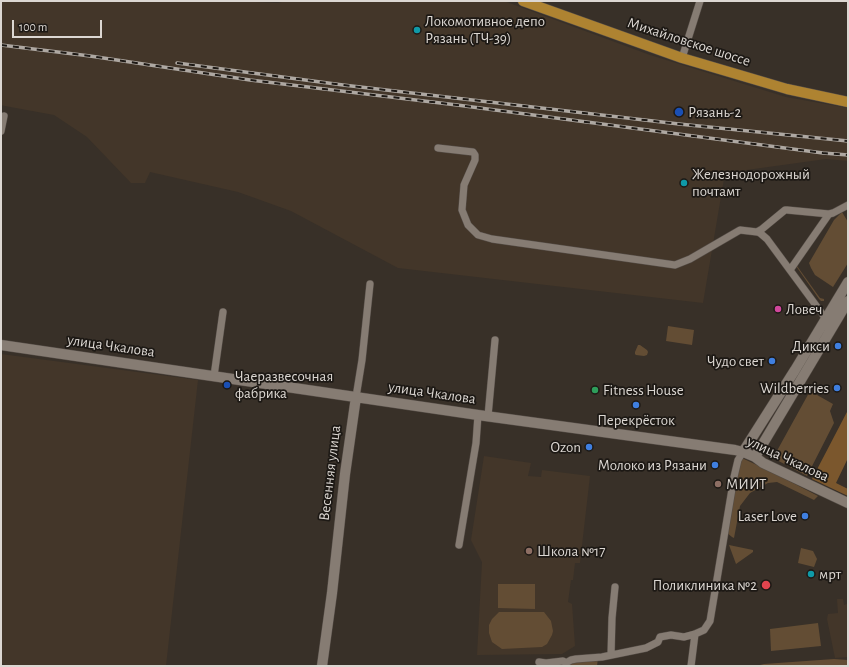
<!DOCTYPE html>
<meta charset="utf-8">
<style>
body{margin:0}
#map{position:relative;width:849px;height:667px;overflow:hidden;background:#383028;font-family:"Alegreya Sans",sans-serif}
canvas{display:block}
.frame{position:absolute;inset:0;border:2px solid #dcd7d2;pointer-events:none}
.scale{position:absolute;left:12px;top:20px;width:90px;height:18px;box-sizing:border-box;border:2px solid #dcd7d2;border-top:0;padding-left:5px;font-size:12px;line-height:14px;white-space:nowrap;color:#dcd7d2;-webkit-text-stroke:3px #1d1915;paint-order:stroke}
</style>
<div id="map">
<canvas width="849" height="667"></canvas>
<div class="frame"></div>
<div class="scale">100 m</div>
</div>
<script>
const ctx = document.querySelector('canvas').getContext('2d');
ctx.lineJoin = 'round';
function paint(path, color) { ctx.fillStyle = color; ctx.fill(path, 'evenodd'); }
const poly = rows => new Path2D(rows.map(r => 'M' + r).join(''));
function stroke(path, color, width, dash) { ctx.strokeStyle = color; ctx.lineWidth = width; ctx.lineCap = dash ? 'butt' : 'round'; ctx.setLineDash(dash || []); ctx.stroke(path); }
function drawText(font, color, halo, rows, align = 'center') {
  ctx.font = font + ' "Alegreya Sans",sans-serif'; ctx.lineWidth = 3.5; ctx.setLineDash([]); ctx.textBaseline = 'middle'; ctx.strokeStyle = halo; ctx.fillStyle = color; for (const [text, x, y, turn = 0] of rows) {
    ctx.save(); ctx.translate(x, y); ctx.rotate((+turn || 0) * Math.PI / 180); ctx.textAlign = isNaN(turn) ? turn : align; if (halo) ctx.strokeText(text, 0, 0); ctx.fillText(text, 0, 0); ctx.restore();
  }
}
const built = poly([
 [1,1,233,1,278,3,286,1,504,1,650,55,786,97,848,108,848,161,826,159,725,173,703,303,398,268,291,211,238,192,150,172,145,183,131,183,87,137,54,115,5,106,1,105],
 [1,354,198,380,166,666,9,666,1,663],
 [484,456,531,463,528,476,541,477,542,470,590,476,580,563,575,563,573,580,571,580,568,602,572,604,575,646,562,654,477,655,482,562,471,540],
 [837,599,843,599,844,605,847,604,848,606,848,657,835,658,827,619,828,614,838,613]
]);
const green = poly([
 [842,212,848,222,848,263,833,287,815,275,811,268,809,263,834,220],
 [796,266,797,266,820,298,824,299,824,301,821,301,819,299],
 [668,326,694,330,692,345,666,341],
 [638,345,640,345,647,350,648,352,647,355,644,356,636,355,635,354,635,352],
 [810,391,833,404,830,411,834,423,807,476,773,458],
 [742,459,744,459,774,473,818,496,814,500,777,482,768,483,750,493,740,506,734,538,732,537,727,533,737,465],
 [729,545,753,550,753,552,736,564],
 [801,548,813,551,817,559,814,567,798,563],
 [498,584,535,584,535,609,498,608],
 [499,612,544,612,551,621,553,631,552,635,547,644,542,647,502,649,492,642,489,633,489,625,492,619],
 [818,623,821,646,771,651,770,629],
 [598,658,597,666,567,666,569,662],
 [834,659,848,660,848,666,756,666,764,664]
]);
const forest = poly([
 [848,410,848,458,836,483,848,489,848,496,812,479]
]);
const street = poly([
 [682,58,700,1],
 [1,131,4,116],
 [438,148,473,152,475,155,475,160,464,185,462,210,468,225,478,235,492,239,675,265,690,259,740,230,757,232],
 [790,270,829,214,833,213,848,205],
 [829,322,826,319,767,239,760,233,757,232,762,229,785,210,787,210,829,214],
 [214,376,223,312],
 [356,397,362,360,370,284],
 [488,416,495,340],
 [459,545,476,443,478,415],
 [611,655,612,618,615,587],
 [539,662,546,663,563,661,566,663,571,660,576,659,602,657,646,648,658,642,660,637,671,635,684,637,695,634],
 [691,666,695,634,704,630,710,621,734,477,738,460,743,452]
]);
const secondary = poly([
 [1,345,478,415,735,450,743,452,755,457,763,463,848,503],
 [743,452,795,370,848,282],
 [755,457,848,301],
 [322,666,332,593,345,474,356,397]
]);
const primary = poly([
 [523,1,682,58,787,89,848,102]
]);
const rail = poly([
 [1,45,90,56,250,80,457,105,823,153,848,155],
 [177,63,343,85,679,124,848,141]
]);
const markers = [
 [417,30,4,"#0f9aa8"],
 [679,112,5,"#1a4fb4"],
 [684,183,4,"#0f9aa8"],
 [778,309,4,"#d1479c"],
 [838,346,4,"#3f7fe0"],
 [772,361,4,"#3f7fe0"],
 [227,385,4,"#1a4fb4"],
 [837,388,4,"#3f7fe0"],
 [595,390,4,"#2e9e5b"],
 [636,405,4,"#3f7fe0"],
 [589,447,4,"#3f7fe0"],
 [715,465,4,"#3f7fe0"],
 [718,484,4,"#8d6e63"],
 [805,516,4,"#3f7fe0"],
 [529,551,4,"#8d6e63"],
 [811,574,4,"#0f9aa8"],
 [766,585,5,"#e0444e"]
];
const poiNames = [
 ["Локомотивное депо",425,21],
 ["Рязань (ТЧ-39)",425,38],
 ["Рязань-2",688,112],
 ["Железнодорожный",692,174],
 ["почтамт",692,191],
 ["Ловеч",786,309],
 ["Дикси",830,346,"right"],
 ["Чудо свет",764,361,"right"],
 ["Чаеразвесочная",235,376],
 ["фабрика",235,393],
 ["Wildberries",829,388,"right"],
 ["Fitness House",603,390],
 ["Перекрёсток",636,420,"center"],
 ["Ozon",581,447,"right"],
 ["Молоко из Рязани",707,465,"right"],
 ["МИИТ",726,484],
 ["Laser Love",797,516,"right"],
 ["Школа №17",537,551],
 ["мрт",819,574],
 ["Поликлиника №2",757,585,"right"]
];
const streetNames = [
 ["Михайловское шоссе",689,42,18],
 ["улица Чкалова",111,346,8],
 ["улица Чкалова",432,393,8],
 ["улица Чкалова",788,459,25],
 ["Весенняя улица",330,473,-83]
];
paint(built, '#433629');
paint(green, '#634d34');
paint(forest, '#7b572d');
stroke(street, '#554d47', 8);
stroke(secondary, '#554d47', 11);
stroke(primary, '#554d47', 11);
stroke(street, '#867c73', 7);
stroke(secondary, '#867c73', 10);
stroke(primary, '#ae8331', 10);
stroke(rail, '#aea8a2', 3.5);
stroke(rail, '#1d1915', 2, [6]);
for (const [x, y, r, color] of markers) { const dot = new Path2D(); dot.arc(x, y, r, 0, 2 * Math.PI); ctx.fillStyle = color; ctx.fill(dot); stroke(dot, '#1d1915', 1.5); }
drawText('15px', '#dcd7d2', '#1d1915', poiNames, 'left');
drawText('15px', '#dcd7d2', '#1d1915', streetNames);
</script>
